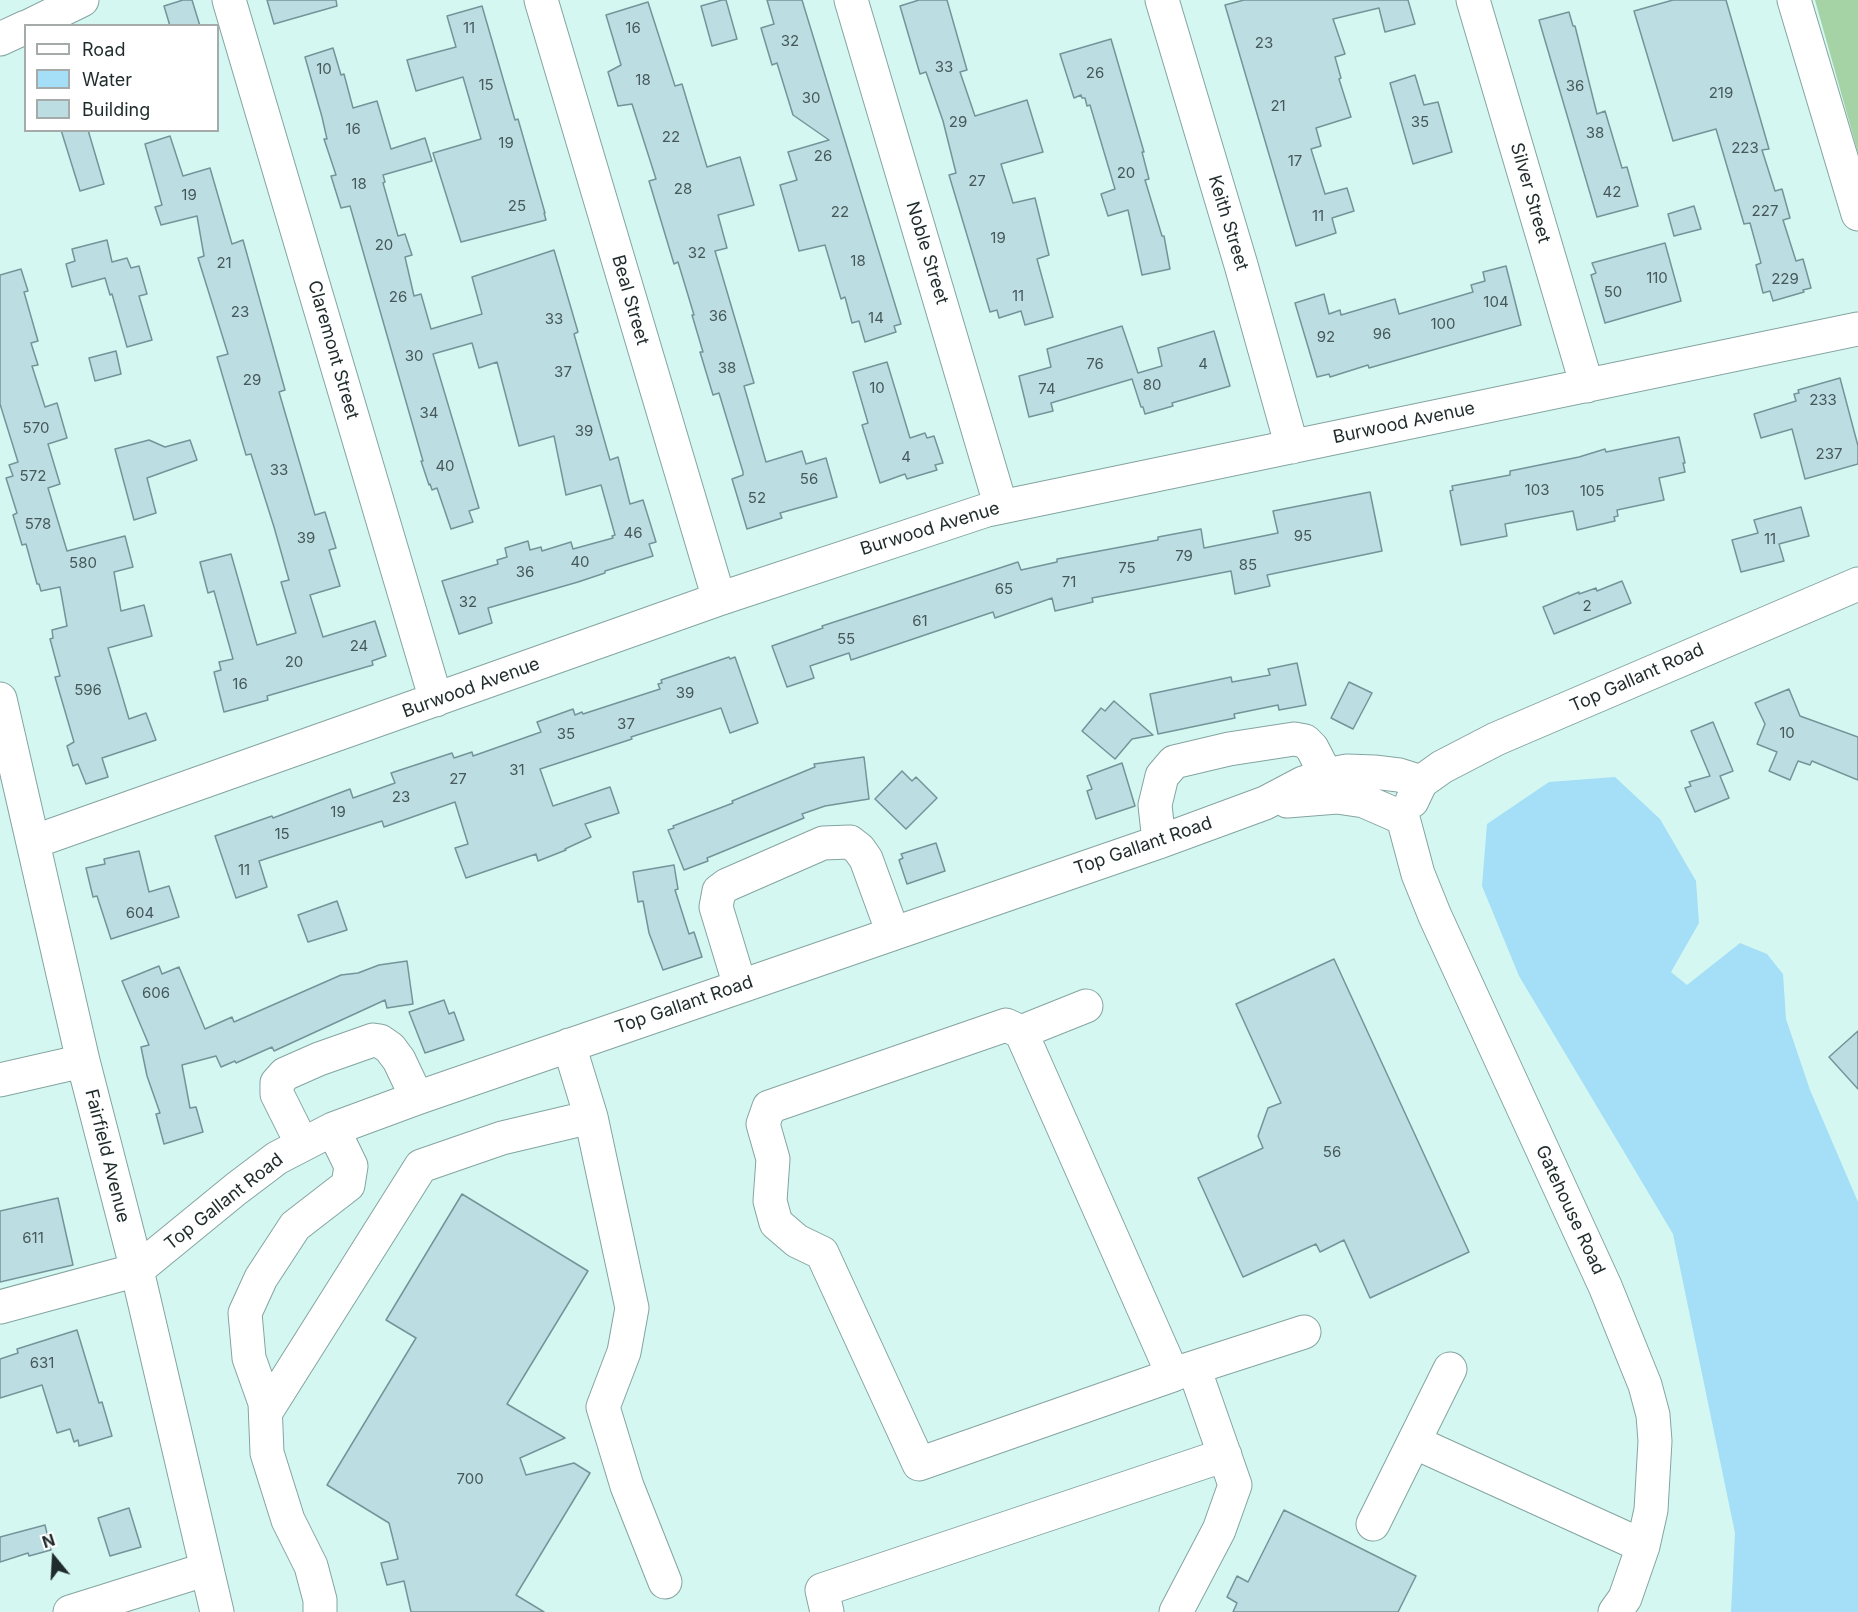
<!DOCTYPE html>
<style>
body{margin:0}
#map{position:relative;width:1858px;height:1612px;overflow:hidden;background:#d5f7f2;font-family:Inter,sans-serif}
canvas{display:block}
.legend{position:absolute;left:24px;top:24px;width:195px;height:108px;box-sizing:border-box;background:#fff;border:2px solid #a5abaa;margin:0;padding:8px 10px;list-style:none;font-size:18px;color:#1f2c2b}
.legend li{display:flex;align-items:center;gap:12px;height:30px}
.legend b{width:30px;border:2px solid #a5abaa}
.north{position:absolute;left:24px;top:1528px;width:60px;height:60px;-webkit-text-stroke:4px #fff;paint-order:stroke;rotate:342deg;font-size:16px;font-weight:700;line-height:24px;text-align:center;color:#1f2c2b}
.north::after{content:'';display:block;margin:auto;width:21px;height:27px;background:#1f2c2b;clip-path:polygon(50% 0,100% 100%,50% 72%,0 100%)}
</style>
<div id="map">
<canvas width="1858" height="1612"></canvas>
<ul class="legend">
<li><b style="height:8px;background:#fff"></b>Road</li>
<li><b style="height:16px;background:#a4def7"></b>Water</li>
<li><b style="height:16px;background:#bcdde2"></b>Building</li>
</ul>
<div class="north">N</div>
</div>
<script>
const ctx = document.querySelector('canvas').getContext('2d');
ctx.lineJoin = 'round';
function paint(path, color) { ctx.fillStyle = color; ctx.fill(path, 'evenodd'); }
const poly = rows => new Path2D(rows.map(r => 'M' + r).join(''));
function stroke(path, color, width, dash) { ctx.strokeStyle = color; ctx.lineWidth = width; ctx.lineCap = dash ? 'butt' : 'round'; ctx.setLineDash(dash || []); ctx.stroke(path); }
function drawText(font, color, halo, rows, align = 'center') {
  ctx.font = font + ' Inter,sans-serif'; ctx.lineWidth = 4.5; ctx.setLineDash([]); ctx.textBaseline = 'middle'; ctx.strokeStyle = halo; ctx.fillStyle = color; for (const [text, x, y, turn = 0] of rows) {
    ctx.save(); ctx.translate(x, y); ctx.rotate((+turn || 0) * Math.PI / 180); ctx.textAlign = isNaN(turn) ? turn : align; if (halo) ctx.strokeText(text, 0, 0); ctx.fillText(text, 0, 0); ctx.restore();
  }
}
const green = poly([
 [1815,0,1858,0,1858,153]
]);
const water = poly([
 [1615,777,1660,819,1696,881,1699,923,1671,972,1687,985,1740,943,1767,954,1783,974,1786,1019,1810,1090,1858,1202,1858,1612,1731,1612,1735,1533,1673,1234,1519,976,1482,886,1487,824,1549,782]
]);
const building = poly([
 [183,0,192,0,200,26,170,26,164,6,183,0],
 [267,0,336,0,337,6,274,24,267,0],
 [722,0,726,0,737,39,712,46,701,6,722,0],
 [767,0,802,0,901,324,894,326,896,332,865,342,859,321,852,323,845,297,841,299,825,245,799,251,780,185,797,180,788,152,829,140,793,115,777,63,772,65,761,28,774,24,767,0],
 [919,0,947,0,967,70,960,72,975,116,1027,100,1043,152,1001,164,1013,203,1035,198,1049,255,1037,259,1053,317,1025,325,1021,311,999,318,997,310,990,312,949,175,956,173,943,121,926,72,920,74,900,6,919,0],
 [1244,0,1408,0,1415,24,1385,32,1379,8,1333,19,1345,54,1335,57,1341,78,1339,79,1351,117,1316,128,1321,146,1311,149,1325,194,1347,188,1354,211,1332,218,1336,233,1296,246,1225,5,1244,0],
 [1673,0,1726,0,1769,149,1762,150,1775,191,1782,189,1790,218,1783,220,1796,261,1803,259,1811,288,1803,290,1804,292,1773,301,1770,291,1763,293,1756,265,1761,263,1750,223,1744,224,1716,129,1673,141,1634,11,1673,0],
 [648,2,675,86,682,84,707,167,740,157,754,205,718,215,727,248,715,251,754,383,744,386,766,462,802,451,806,464,826,458,837,497,780,513,782,518,747,529,732,479,743,475,743,472,719,393,713,395,700,352,703,352,692,315,694,315,678,262,674,264,649,181,656,179,632,104,618,106,608,72,621,65,606,15,648,2],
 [482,6,515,120,518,119,545,213,544,213,546,220,461,242,433,153,481,139,463,77,416,91,407,60,456,47,447,16,482,6],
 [1569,12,1573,26,1575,26,1597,114,1605,111,1622,168,1627,167,1638,206,1597,217,1539,20,1569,12],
 [1111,39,1144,152,1142,152,1149,179,1145,180,1162,236,1164,236,1170,269,1142,275,1128,210,1108,216,1101,194,1115,189,1090,105,1087,106,1085,98,1082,98,1081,95,1074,98,1060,54,1111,39],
 [333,48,341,75,344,74,353,108,377,101,391,149,425,138,432,161,383,175,385,182,383,183,398,236,405,234,412,255,405,257,414,296,421,294,431,329,482,314,472,277,554,250,578,332,574,334,610,460,618,457,630,504,643,500,656,542,649,544,653,556,605,571,605,573,578,582,488,608,492,623,459,634,442,581,498,564,497,560,507,557,505,548,528,541,530,550,541,547,542,551,571,542,573,549,613,538,612,536,615,535,601,485,566,495,554,436,519,446,497,362,479,368,472,343,433,354,479,508,469,511,473,522,451,529,437,488,432,490,430,484,429,485,421,461,423,461,350,206,341,208,331,176,336,175,324,139,327,139,322,117,305,57,333,48],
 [1415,75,1424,105,1438,102,1452,152,1413,164,1390,83,1415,75],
 [61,130,88,130,104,184,80,191,61,130],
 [170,136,183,176,210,168,232,244,243,240,285,390,279,392,315,515,325,512,336,548,329,550,340,586,310,595,323,637,375,621,386,656,372,661,373,665,267,696,268,700,224,712,214,672,221,670,219,662,233,659,214,591,208,593,200,562,231,554,257,645,296,633,281,582,289,580,274,527,251,454,246,455,217,357,228,354,198,258,204,256,197,216,161,225,155,207,162,205,145,144,170,136],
 [1694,206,1701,229,1674,236,1668,214,1694,206],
 [107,240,112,262,127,258,131,268,139,266,147,294,139,296,152,340,127,347,112,294,110,295,105,278,72,287,66,264,75,261,72,249,107,240],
 [1665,243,1681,301,1605,323,1591,275,1596,273,1592,263,1665,243],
 [1506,266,1521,325,1369,368,1368,365,1330,377,1329,374,1317,377,1295,303,1324,294,1329,314,1340,310,1341,315,1395,299,1399,314,1473,292,1471,285,1485,281,1483,272,1506,266],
 [21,269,28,291,24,292,38,341,31,343,38,365,32,366,45,407,57,403,67,438,48,444,60,484,48,488,67,551,125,536,133,567,114,572,121,611,144,605,152,636,108,648,129,719,146,713,156,740,102,758,108,777,86,784,78,764,73,766,67,746,74,742,55,677,60,676,50,639,53,638,52,630,67,626,60,587,41,591,39,584,37,584,26,544,22,545,13,515,17,513,6,478,13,476,9,465,18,462,0,404,0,275,21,269],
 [1122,326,1138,373,1162,366,1158,348,1214,331,1230,386,1172,403,1173,406,1145,414,1143,407,1141,407,1132,379,1051,403,1053,411,1029,417,1019,376,1051,367,1047,349,1122,326],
 [116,351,121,374,95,381,89,358,116,351],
 [887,362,910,438,925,433,927,438,934,436,943,463,935,465,937,470,907,479,905,474,880,483,862,425,868,423,853,372,887,362],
 [1840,378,1858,446,1858,464,1805,479,1792,429,1761,438,1754,414,1796,401,1794,394,1799,393,1798,390,1840,378],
 [1679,437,1685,463,1683,463,1685,472,1659,478,1664,500,1617,510,1618,516,1614,517,1615,521,1577,530,1573,511,1505,524,1507,536,1461,545,1450,491,1453,490,1452,486,1510,475,1510,471,1579,457,1605,449,1606,452,1679,437],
 [149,440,165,447,190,440,197,460,147,478,156,513,134,520,115,449,149,440],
 [1370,492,1382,551,1267,575,1270,586,1235,594,1231,571,1092,598,1093,602,1055,611,1052,598,995,618,993,612,851,660,849,653,810,666,814,678,787,687,772,646,823,628,822,626,1018,562,1021,570,1057,562,1057,559,1158,540,1158,537,1201,529,1204,548,1278,533,1273,511,1370,492],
 [1801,507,1809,536,1779,544,1784,561,1741,572,1732,540,1758,533,1754,520,1801,507],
 [1622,581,1631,603,1554,634,1543,607,1579,592,1579,594,1596,588,1597,591,1622,581],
 [729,657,730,659,735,657,758,723,730,733,721,708,631,737,632,739,540,769,553,806,610,787,619,813,585,824,591,837,565,849,566,850,538,861,536,854,466,878,455,848,468,844,455,802,384,827,382,821,259,861,267,887,236,898,215,836,272,816,273,818,350,789,353,798,395,783,391,773,452,753,454,758,472,752,473,756,541,732,537,722,573,709,575,715,582,712,583,714,660,689,658,684,662,683,661,680,729,657],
 [1297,663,1306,705,1279,710,1278,705,1234,714,1235,718,1158,734,1150,694,1231,677,1232,682,1270,675,1268,669,1297,663],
 [1349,682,1372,693,1353,729,1331,718,1349,682],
 [1789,689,1800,716,1858,737,1858,780,1812,761,1810,765,1798,761,1790,780,1769,771,1777,752,1757,744,1765,724,1755,703,1789,689],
 [1114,701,1153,735,1132,739,1115,759,1082,731,1101,708,1105,711,1114,701],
 [1713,722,1733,771,1720,776,1729,798,1695,812,1685,788,1691,786,1689,782,1710,776,1691,731,1713,722],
 [864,757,869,799,825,806,802,814,804,818,707,858,708,861,684,870,668,830,674,828,673,826,733,803,732,801,815,767,814,764,864,757],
 [1122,763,1135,806,1096,819,1088,794,1087,791,1092,789,1087,776,1122,763],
 [902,771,912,781,916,777,937,798,906,829,875,799,902,771],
 [936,843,945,871,907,884,899,860,903,858,901,854,936,843],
 [139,851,149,892,169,886,179,917,111,939,97,896,93,897,86,868,105,864,104,859,139,851],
 [674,865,678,889,675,890,689,934,694,932,702,957,663,970,649,933,643,901,638,902,633,872,674,865],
 [337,901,347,930,308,942,298,915,337,901],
 [1334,959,1469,1252,1370,1298,1344,1240,1320,1252,1316,1244,1243,1277,1198,1178,1263,1148,1258,1136,1268,1108,1281,1103,1236,1004,1334,959],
 [407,961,413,1004,387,1008,385,1000,274,1051,272,1047,236,1063,235,1061,221,1067,216,1056,182,1065,190,1108,196,1107,203,1132,164,1144,156,1114,160,1113,147,1076,141,1047,149,1045,122,981,159,966,162,974,179,967,205,1029,232,1017,234,1022,341,975,358,973,379,965,407,961],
 [444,1000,449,1014,454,1012,464,1040,425,1053,409,1012,444,1000],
 [1858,1031,1858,1089,1829,1057,1858,1031],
 [462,1194,588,1271,507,1404,565,1438,520,1458,526,1475,574,1463,590,1473,516,1595,544,1612,411,1612,404,1581,387,1585,381,1563,398,1559,389,1523,327,1485,416,1338,386,1320,462,1194],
 [58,1198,73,1265,0,1282,0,1211,58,1198],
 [77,1330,99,1403,102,1402,112,1436,79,1446,78,1440,74,1442,70,1429,57,1433,42,1385,0,1398,0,1359,18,1353,17,1349,77,1330],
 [129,1508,141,1547,110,1556,98,1518,129,1508],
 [1284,1510,1416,1576,1398,1612,1233,1612,1237,1603,1227,1597,1237,1576,1248,1582,1284,1510],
 [45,1525,51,1550,29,1556,28,1553,0,1562,0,1537,45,1525]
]);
const minor = poly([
 [229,0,436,700],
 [541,0,719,599],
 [851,0,1001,507],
 [1162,0,1241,265,1292,447],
 [1473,0,1587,386],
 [1794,0,1858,214],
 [29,26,82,0],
 [0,39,26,27],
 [0,699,83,1061,137,1270,217,1612],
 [1287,801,1337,797,1364,801,1403,818],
 [1412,801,1421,782,1442,767,1496,739,1858,584],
 [1403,818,1418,874,1435,916,1605,1286,1645,1385,1653,1415,1655,1441,1651,1510,1643,1546,1625,1598,1615,1612],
 [33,842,719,599,987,510,1858,329],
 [1159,842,1155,805,1162,776,1174,762,1229,749,1294,739,1305,741,1312,748,1326,775],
 [740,986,716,907,719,891,727,885,823,843,850,842,859,849,866,859,893,933],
 [1021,1032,1173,1375,919,1464,822,1253,797,1241,776,1223,770,1201,773,1159,763,1124,769,1107,1006,1025,1021,1032,1086,1006],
 [569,1045,591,1117,632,1308,624,1352,603,1407,627,1486,665,1582],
 [0,1080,83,1061],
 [302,1144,277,1094,277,1083,285,1074,319,1059,373,1040,380,1041,390,1048,399,1060,417,1098],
 [0,1307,137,1270,236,1189,277,1158,333,1129,417,1098,1159,842,1265,803,1303,783,1326,775,1347,771,1374,772,1399,775,1421,782],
 [1174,1374,1304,1332],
 [266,1412,421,1166,502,1138,591,1117],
 [1414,1442,1643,1546],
 [1373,1524,1450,1369],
 [70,1612,207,1569],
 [320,1612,320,1600,311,1566,288,1520,267,1453,265,1403,249,1358,245,1313,261,1278,295,1226,348,1185,351,1166,333,1129],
 [827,1612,822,1590,1225,1455],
 [1176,1612,1219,1530,1235,1485,1194,1368]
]);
const numberNames = [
 ["11",469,28],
 ["16",633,28],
 ["32",790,41],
 ["23",1264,43],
 ["33",944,67],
 ["10",324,69],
 ["26",1095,73],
 ["18",643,80],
 ["15",486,85],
 ["36",1575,86],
 ["219",1721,93],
 ["30",811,98],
 ["21",1278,106],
 ["29",958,122],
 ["35",1420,122],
 ["16",353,129],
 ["38",1595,133],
 ["22",671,137],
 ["19",506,143],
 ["223",1745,148],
 ["26",823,156],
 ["17",1295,161],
 ["20",1126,173],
 ["27",977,181],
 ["18",359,184],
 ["28",683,189],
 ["42",1612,192],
 ["19",189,195],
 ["25",517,206],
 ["227",1765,211],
 ["22",840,212],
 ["11",1318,216],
 ["19",998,238],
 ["20",384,245],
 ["32",697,253],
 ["18",858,261],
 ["21",224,263],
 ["110",1657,278],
 ["229",1785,279],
 ["50",1613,292],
 ["11",1018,296],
 ["26",398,297],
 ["104",1496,302],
 ["23",240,312],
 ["36",718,316],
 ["14",876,318],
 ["33",554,319],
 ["100",1443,324],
 ["96",1382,334],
 ["92",1326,337],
 ["30",414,356],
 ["76",1095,364],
 ["4",1203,364],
 ["38",727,368],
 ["37",563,372],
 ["29",252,380],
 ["80",1152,385],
 ["10",877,388],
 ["74",1047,389],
 ["233",1823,400],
 ["34",429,413],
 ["570",36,428],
 ["39",584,431],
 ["237",1829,454],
 ["4",906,457],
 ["40",445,466],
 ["33",279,470],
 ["572",33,476],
 ["56",809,479],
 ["103",1537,490],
 ["105",1592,491],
 ["52",757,498],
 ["578",38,524],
 ["46",633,533],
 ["95",1303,536],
 ["39",306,538],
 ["11",1770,539],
 ["79",1184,556],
 ["40",580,562],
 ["580",83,563],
 ["85",1248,565],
 ["75",1127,568],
 ["36",525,572],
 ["71",1069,582],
 ["65",1004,589],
 ["32",468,602],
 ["2",1587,606],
 ["61",920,621],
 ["55",846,639],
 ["24",359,646],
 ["20",294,662],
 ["16",240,684],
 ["596",88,690],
 ["39",685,693],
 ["37",626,724],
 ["10",1787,733],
 ["35",566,734],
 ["31",517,770],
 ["27",458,779],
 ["23",401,797],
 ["19",338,812],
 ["15",282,834],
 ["11",244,870],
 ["604",140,913],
 ["606",156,993],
 ["56",1332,1152],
 ["611",33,1238],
 ["631",42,1363],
 ["700",470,1479]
];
const streetNames = [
 ["Silver Street",1530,193,74],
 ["Keith Street",1228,223,73],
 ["Noble Street",927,253,73],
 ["Beal Street",630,300,74],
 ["Claremont Street",333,350,74],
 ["Burwood Avenue",1404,423,-12],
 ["Burwood Avenue",930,529,-17],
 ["Top Gallant Road",1637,678,-24],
 ["Burwood Avenue",471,688,-20],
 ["Top Gallant Road",1143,846,-19],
 ["Top Gallant Road",684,1005,-19],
 ["Fairfield Avenue",107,1156,76],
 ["Top Gallant Road",224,1202,-38],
 ["Gatehouse Road",1570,1210,65]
];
paint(green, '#a5d3a5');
paint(water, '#a4def7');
paint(building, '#bcdde2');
stroke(building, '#759499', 1.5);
stroke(minor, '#84a4a0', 35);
stroke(minor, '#fff', 33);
drawText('15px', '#465859', null, numberNames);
drawText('18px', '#1f2c2b', '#fff', streetNames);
</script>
